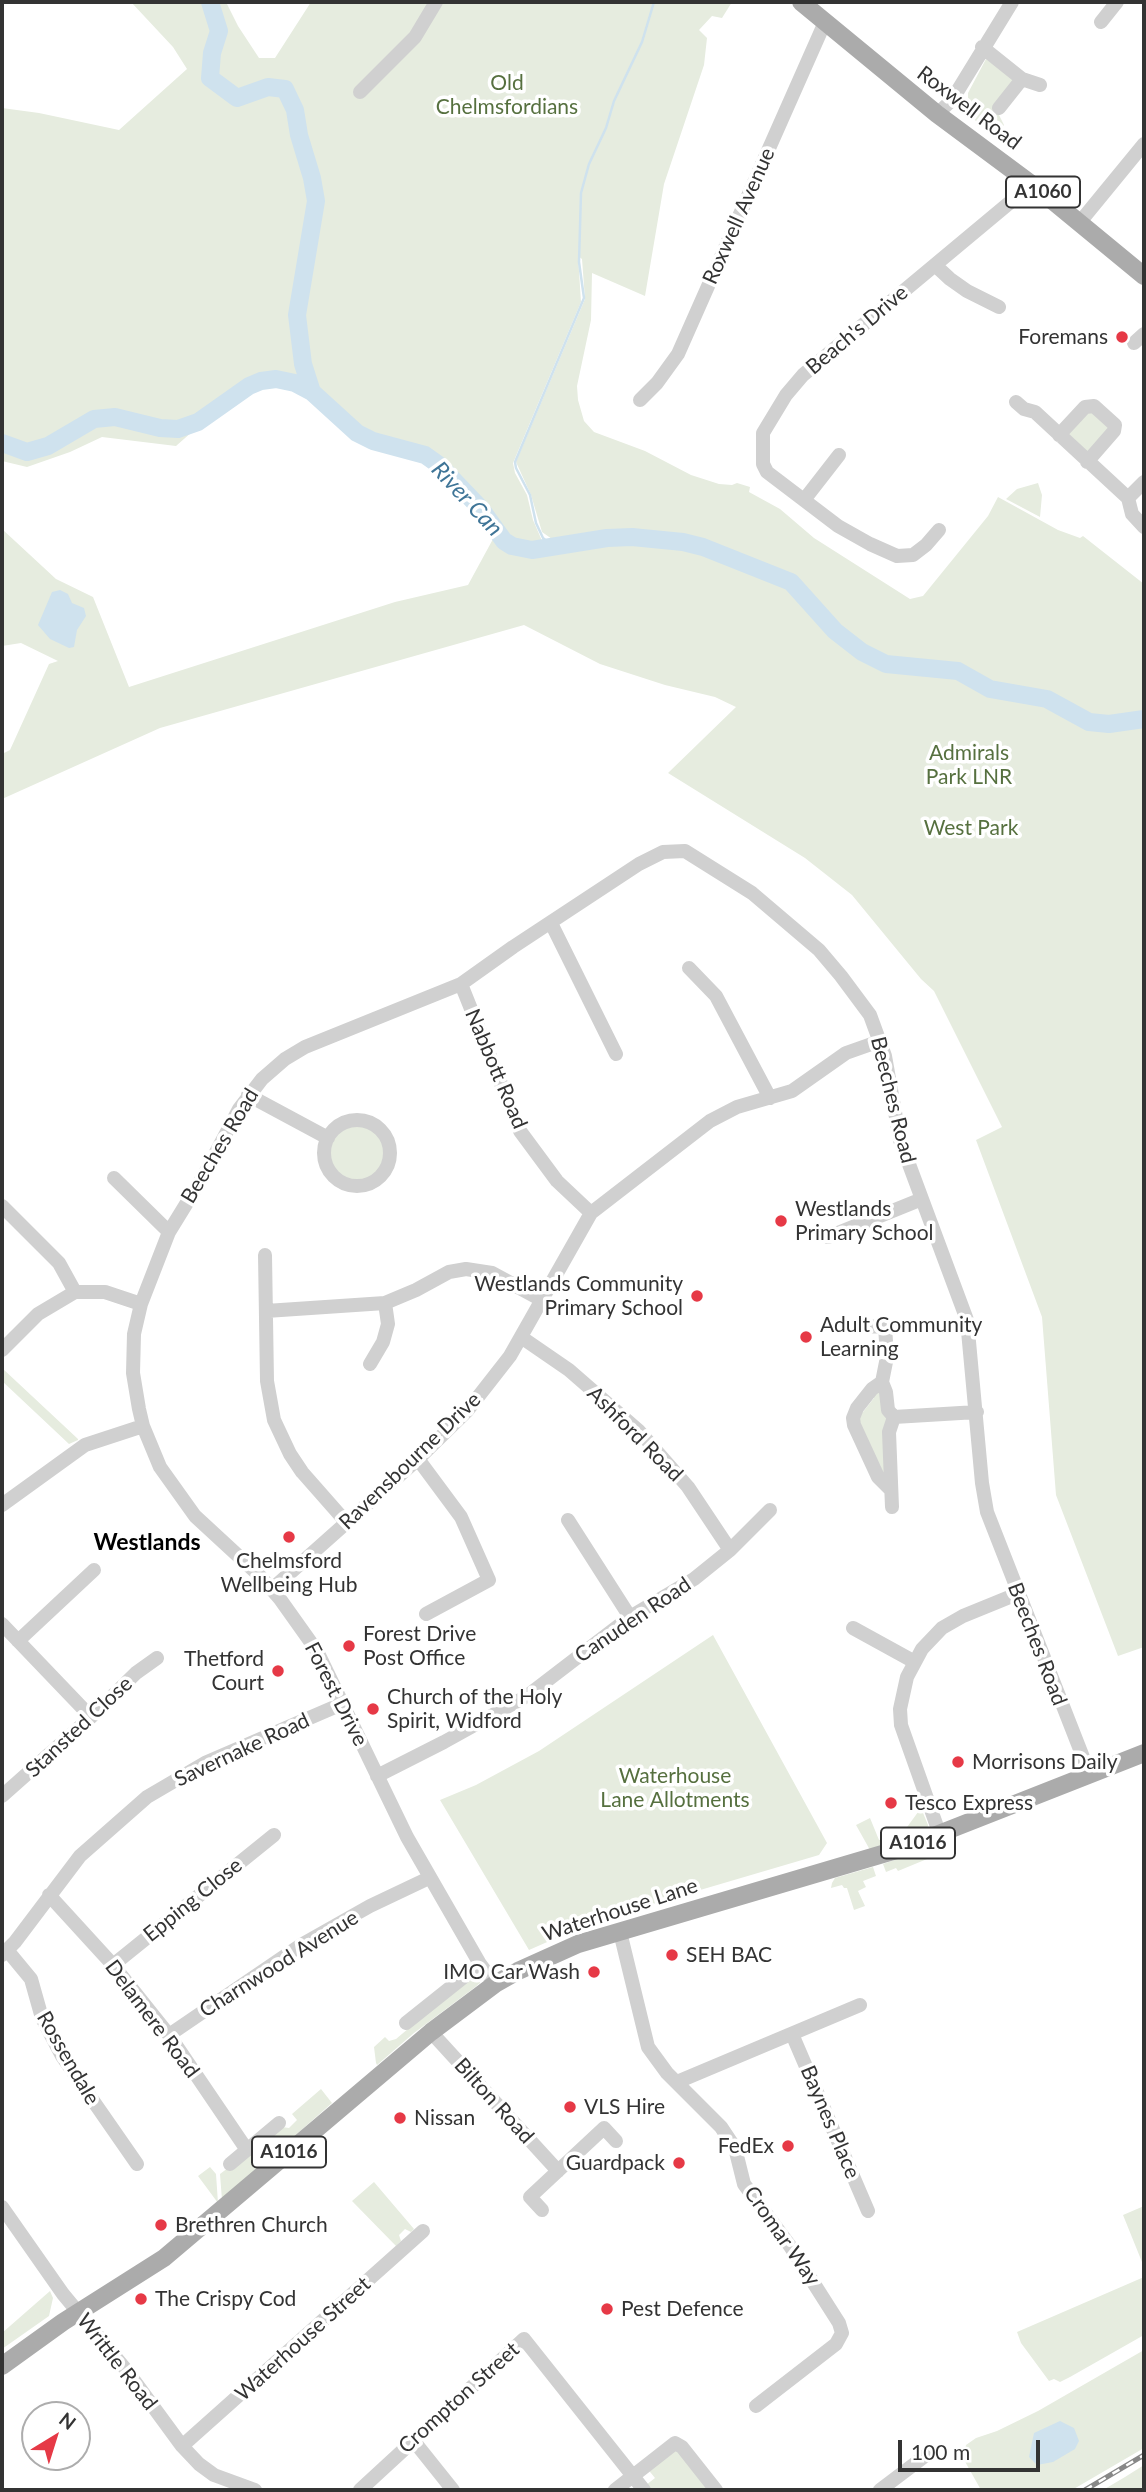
<!DOCTYPE html>
<style>
body{margin:0}
#map{position:relative;width:1146px;height:2492px;overflow:hidden;background:#fff;font-family:Lato,sans-serif}
canvas{display:block}
.frame{position:absolute;inset:0;border:4px solid #333;pointer-events:none}
.north{position:absolute;left:21px;top:2401px;width:70px;height:70px;box-sizing:border-box;background:#fff;border:2px solid #adadad;border-radius:50%;rotate:38deg;font-size:19px;font-weight:700;line-height:28px;text-align:center;color:#333}
.north::after{content:'';display:block;margin:auto;width:24px;height:32px;background:#e63946;clip-path:polygon(50% 0,100% 100%,50% 72%,0 100%)}
.scale{position:absolute;left:898px;top:2440px;width:142px;height:32px;box-sizing:border-box;border:4px solid #333;border-top:0;padding-left:9px;font-size:21px;line-height:24px;white-space:nowrap;color:#333;-webkit-text-stroke:5px #fff;paint-order:stroke}
</style>
<div id="map">
<canvas width="1146" height="2492"></canvas>
<div class="frame"></div>
<div class="north">N</div>
<div class="scale">100 m</div>
</div>
<script>
const ctx = document.querySelector('canvas').getContext('2d');
ctx.lineJoin = 'round';
function paint(path, color) { ctx.fillStyle = color; ctx.fill(path, 'evenodd'); }
const poly = rows => new Path2D(rows.map(r => 'M' + r).join(''));
function stroke(path, color, width, dash) { ctx.strokeStyle = color; ctx.lineWidth = width; ctx.lineCap = dash ? 'butt' : 'round'; ctx.setLineDash(dash || []); ctx.stroke(path); }
function drawText(font, color, halo, rows, align = 'center') {
  ctx.font = font + ' Lato,sans-serif'; ctx.lineWidth = 7; ctx.setLineDash([]); ctx.textBaseline = 'middle'; ctx.strokeStyle = halo; ctx.fillStyle = color; for (const [text, x, y, turn = 0] of rows) {
    ctx.save(); ctx.translate(x, y); ctx.rotate((+turn || 0) * Math.PI / 180); ctx.textAlign = isNaN(turn) ? turn : align; if (halo) ctx.strokeText(text, 0, 0); ctx.fillText(text, 0, 0); ctx.restore();
  }
}
const green = poly([
 [131,2,226,2,238,26,259,58,275,58,311,2,732,2,722,18,712,16,699,30,707,38,704,65,664,184,645,296,592,273,591,320,577,386,578,400,584,421,594,432,645,451,691,475,719,484,732,485,737,483,750,487,749,492,780,509,814,538,910,599,923,596,988,516,998,497,1058,530,1080,538,1083,536,1144,584,1144,1647,1118,1656,1056,1495,1042,1317,976,1140,1002,1127,934,991,921,979,852,895,805,858,668,773,736,707,715,697,665,685,600,664,524,625,160,728,2,799,2,754,10,750,49,664,58,661,21,643,2,646,2,529,56,579,93,597,129,687,395,602,468,585,493,539,476,511,440,473,418,459,393,454,357,439,307,395,295,387,263,385,252,388,201,424,176,446,102,437,70,452,27,467,2,461,2,108,39,113,119,130,187,69,173,47],
 [578,256,582,259,585,299,516,462,531,495,542,532,552,539,553,550,530,556,514,554,499,546,494,539,503,530,513,541,518,543,531,545,543,543,533,520,527,495,515,473,513,463,581,302],
 [986,59,1016,80,996,109,1004,125,995,135,968,115,968,93],
 [1091,408,1111,427,1088,452,1068,439,1068,432],
 [1038,483,1042,495,1040,517,1006,499,1017,489],
 '329 1153a28 28 0 1 1 56 0a28 28 0 1 1-56 0Z',
 [2,1368,78,1439,78,1440,69,1444,2,1381],
 [880,1392,887,1413,886,1474,880,1473,881,1467,865,1437,861,1436,859,1413,863,1412,874,1398,873,1394],
 [713,1635,827,1843,819,1855,595,1921,529,1950,440,1800,476,1785,539,1751],
 [921,1808,928,1825,927,1831,906,1839,902,1834],
 [870,1818,879,1840,890,1837,889,1844,870,1850,856,1825],
 [943,1843,948,1846,944,1852,898,1871,896,1868,886,1872,883,1864],
 [873,1867,876,1876,863,1881,866,1887,858,1891,865,1906,854,1910,847,1888,844,1888,842,1885,831,1888,832,1883,835,1878],
 [478,1974,480,1975,480,1983,474,1988,414,2033,377,2065,376,2063,374,2047,385,2037,389,2041,396,2039,447,1996],
 [321,2089,332,2103,222,2200,220,2174,282,2127,289,2128,297,2120,292,2114],
 [210,2167,216,2174,218,2203,198,2176],
 [374,2182,414,2229,411,2232,405,2229,399,2235,401,2241,396,2246,352,2201],
 [1144,2206,1144,2267,1123,2215],
 [1144,2277,1144,2335,1070,2377,1060,2382,1054,2379,1049,2381,1021,2343,1017,2332],
 [50,2291,53,2298,49,2316,2,2349,2,2333],
 [1144,2350,1144,2448,1072,2490,981,2490,963,2458,966,2445,976,2438,997,2431,1038,2411],
 [669,2449,681,2451,711,2490,650,2490,646,2485,655,2478,646,2467],
 [1144,2465,1144,2490,1103,2490,1125,2477]
]);
const water = poly([
 [60,590,68,594,72,603,84,608,86,616,77,630,74,647,69,648,50,639,38,625,52,592],
 [1060,2421,1074,2428,1079,2441,1075,2449,1053,2462,1037,2465,1029,2457,1034,2433]
]);
const stream = poly([
 [552,546,543,538,536,523,530,495,516,468,515,462,584,298,579,262,581,193,589,164,606,128,614,101,642,42,654,2]
]);
const river = poly([
 [210,2,219,31,212,53,210,78,237,98,268,87,285,89,295,110,299,135,312,178,316,201,297,315,303,364,312,392,357,433,373,441,425,455,439,465,481,509,504,541,512,546,532,550,607,538,632,537,683,542,703,547,791,582,835,631,862,652,886,664,958,671,990,689,1047,699,1089,722,1109,724,1144,719],
 [2,443,27,452,48,446,94,419,115,417,160,428,178,429,198,422,249,386,261,381,276,379,295,383,312,392]
]);
const minor = poly([
 [1101,22,1117,2],
 [982,47,1022,79,1040,85],
 [360,92,415,37,436,2],
 [999,108,1022,79],
 [937,114,952,100,1012,2],
 [1080,222,1144,144],
 [936,266,950,279,967,291,999,307],
 [1134,343,1144,334],
 [640,400,657,383,678,354,825,22],
 [1016,402,1024,409,1035,412,1128,498],
 [1059,435,1085,407,1094,406,1115,425,1114,431,1087,462],
 [1144,482,1128,498,1132,514,1144,527],
 [804,500,839,455],
 [939,530,926,545,913,555,897,556,870,544,838,526,767,472,763,464,763,433,786,395,803,375,1032,184],
 [551,923,616,1054],
 [689,968,716,996,770,1098],
 [461,984,520,1131,557,1181,591,1213],
 [248,1095,328,1138],
 '324 1153a33 33 0 1 1 66 0a33 33 0 1 1-66 0Z',
 [114,1178,169,1232],
 [2,1206,59,1263,75,1292],
 [828,1237,922,1199],
 [265,1255,267,1381,274,1420,290,1454,302,1472,346,1522],
 [266,1311,385,1303,416,1290,449,1272,466,1269,492,1273,542,1300],
 [862,1327,885,1326,887,1357,882,1382,886,1392,888,1410,894,1417,889,1432,892,1507],
 [521,1337,569,1370,639,1431,688,1487,730,1550],
 [2,1350,38,1314,75,1292,105,1292,141,1304],
 [370,1364,383,1342,388,1324,385,1303],
 [882,1382,872,1389,857,1408,853,1418,854,1425,878,1477,890,1489],
 [894,1417,977,1412],
 [418,1459,461,1517,489,1580,426,1614],
 [2,1505,85,1445,143,1426],
 [568,1520,630,1617],
 [272,1589,418,1459,467,1411,510,1356,591,1213,710,1121,737,1107,792,1091,846,1053,880,1041],
 [2,1624,91,1717],
 [853,1628,913,1661],
 [18,1641,94,1570],
 [377,1776,444,1742,527,1696,630,1617,694,1579,730,1550,770,1510],
 [2,1796,91,1717,136,1673,157,1658],
 [940,1835,901,1725,900,1709,907,1677,922,1649,942,1628,963,1616,1017,1594],
 [49,1895,113,1965,169,2035,247,2150],
 [620,1932,648,2047,667,2073,721,2127,735,2148,744,2184,790,2246,839,2323,842,2333,836,2344,756,2406],
 [7,1950,31,1979,42,2018,62,2056,137,2164],
 [2,1955,15,1942,80,1856,147,1797,205,1763,344,1703],
 [113,1965,274,1835],
 [495,1984,480,1964,407,1837,317,1651,280,1599,260,1576,195,1516,160,1467,143,1426,139,1409,133,1373,134,1334,141,1304,169,1232,204,1175,239,1109,262,1079,285,1059,305,1047,461,984,513,947,639,864,663,852,685,851,752,893,819,950,841,976,870,1015,885,1056,900,1140,967,1320,982,1483,987,1512,1090,1775],
 [406,2023,480,1964],
 [431,2032,558,2171],
 [792,2034,868,2211],
 [169,2035,301,1945,370,1906,429,1878],
 [677,2082,860,2005],
 [230,2164,279,2123],
 [2,2207,63,2294,127,2371,182,2446,199,2464,214,2475,255,2490],
 [542,2210,530,2197,604,2128,616,2141],
 [413,2440,453,2490],
 [182,2446,423,2231],
 [360,2490,524,2339,644,2490],
 [615,2490,675,2443,682,2447,716,2490],
 [880,2490,925,2456]
]);
const major = poly([
 [801,2,937,114,1042,192,1144,276],
 [2,2366,63,2322,164,2258,431,2032,495,1984,518,1971,578,1944,903,1848,1144,1753]
]);
const rail = poly([
 [1085,2490,1144,2455]
]);
const markers = [
 [1122,337,7,"#e63946"],
 [781,1221,7,"#e63946"],
 [697,1296,7,"#e63946"],
 [806,1337,7,"#e63946"],
 [289,1537,7,"#e63946"],
 [349,1646,7,"#e63946"],
 [278,1671,7,"#e63946"],
 [373,1709,7,"#e63946"],
 [958,1762,7,"#e63946"],
 [891,1803,7,"#e63946"],
 [672,1955,7,"#e63946"],
 [594,1972,7,"#e63946"],
 [570,2107,7,"#e63946"],
 [400,2118,7,"#e63946"],
 [788,2146,7,"#e63946"],
 [679,2163,7,"#e63946"],
 [161,2225,7,"#e63946"],
 [141,2299,7,"#e63946"],
 [607,2309,7,"#e63946"]
];
const shields = [
 [1043,192,74],
 [918,1843,74],
 [289,2152,74]
];
const shieldNames = [
 ["A1060",1043,192],
 ["A1016",918,1843],
 ["A1016",289,2152]
];
const parkNames = [
 ["Old",507,83],
 ["Chelmsfordians",507,107],
 ["Admirals",969,753],
 ["Park LNR",969,777],
 ["West Park",971,828],
 ["Waterhouse",675,1776],
 ["Lane Allotments",675,1800]
];
const streetNames = [
 ["Roxwell Road",969,108,37],
 ["Roxwell Avenue",739,216,-66],
 ["Beach's Drive",857,330,-40],
 ["Nabbott Road",496,1069,67],
 ["Beeches Road",893,1100,76],
 ["Beeches Road",220,1146,-59],
 ["Ashford Road",635,1434,45],
 ["Ravensbourne Drive",410,1461,-44],
 ["Canuden Road",633,1620,-34],
 ["Beeches Road",1037,1644,69],
 ["Forest Drive",336,1694,63],
 ["Stansted Close",79,1727,-43],
 ["Savernake Road",242,1750,-25],
 ["Epping Close",193,1900,-39],
 ["Waterhouse Lane",620,1910,-18],
 ["Charnwood Avenue",279,1964,-32],
 ["Delamere Road",152,2019,53],
 ["Rossendale",68,2058,60],
 ["Bilton Road",494,2101,48],
 ["Baynes Place",830,2122,67],
 ["Cromar Way",782,2236,55],
 ["Waterhouse Street",303,2339,-42],
 ["Writtle Road",117,2362,52],
 ["Crompton Street",459,2398,-42]
];
const poiNames = [
 ["Foremans",1108,337,"right"],
 ["Westlands",795,1209],
 ["Primary School",795,1233],
 ["Westlands Community",683,1284,"right"],
 ["Primary School",683,1308,"right"],
 ["Adult Community",820,1325],
 ["Learning",820,1349],
 ["Chelmsford",289,1561,"center"],
 ["Wellbeing Hub",289,1585,"center"],
 ["Forest Drive",363,1634],
 ["Post Office",363,1658],
 ["Thetford",264,1659,"right"],
 ["Court",264,1683,"right"],
 ["Church of the Holy",387,1697],
 ["Spirit, Widford",387,1721],
 ["Morrisons Daily",972,1762],
 ["Tesco Express",905,1803],
 ["SEH BAC",686,1955],
 ["IMO Car Wash",580,1972,"right"],
 ["VLS Hire",584,2107],
 ["Nissan",414,2118],
 ["FedEx",774,2146,"right"],
 ["Guardpack",665,2163,"right"],
 ["Brethren Church",175,2225],
 ["The Crispy Cod",155,2299],
 ["Pest Defence",621,2309]
];
const waterNames = [
 ["River Can",467,499,47]
];
const neighbourhoodNames = [
 ["Westlands",147,1543]
];
paint(green, '#e6ecdf');
paint(water, '#cfe2ee');
stroke(stream, '#cfe2ee', 2.5);
stroke(river, '#cfe2ee', 18);
stroke(minor, '#d0d0d0', 14);
stroke(major, '#ababab', 18);
stroke(rail, '#888', 5);
stroke(rail, '#fff', 2.5, [8]);
for (const [x, y, r, color] of markers) { const dot = new Path2D(); dot.arc(x, y, r, 0, 2 * Math.PI); ctx.fillStyle = color; ctx.fill(dot); stroke(dot, '#fff', 2.5); }
for (const [x, y, w] of shields) { const box = new Path2D(); box.roundRect(x - w / 2, y - 15.5, w, 31, 5); ctx.fillStyle = '#fff'; ctx.fill(box); stroke(box, '#333', 2); }
drawText('bold 19px', '#333', null, shieldNames);
drawText('21px', '#56703f', '#fff', parkNames);
drawText('21px', '#333', '#fff', streetNames);
drawText('21px', '#333', '#fff', poiNames, 'left');
drawText('italic 23px', '#3f7597', '#fff', waterNames);
drawText('bold 23px', '#000', '#fff', neighbourhoodNames);
</script>
